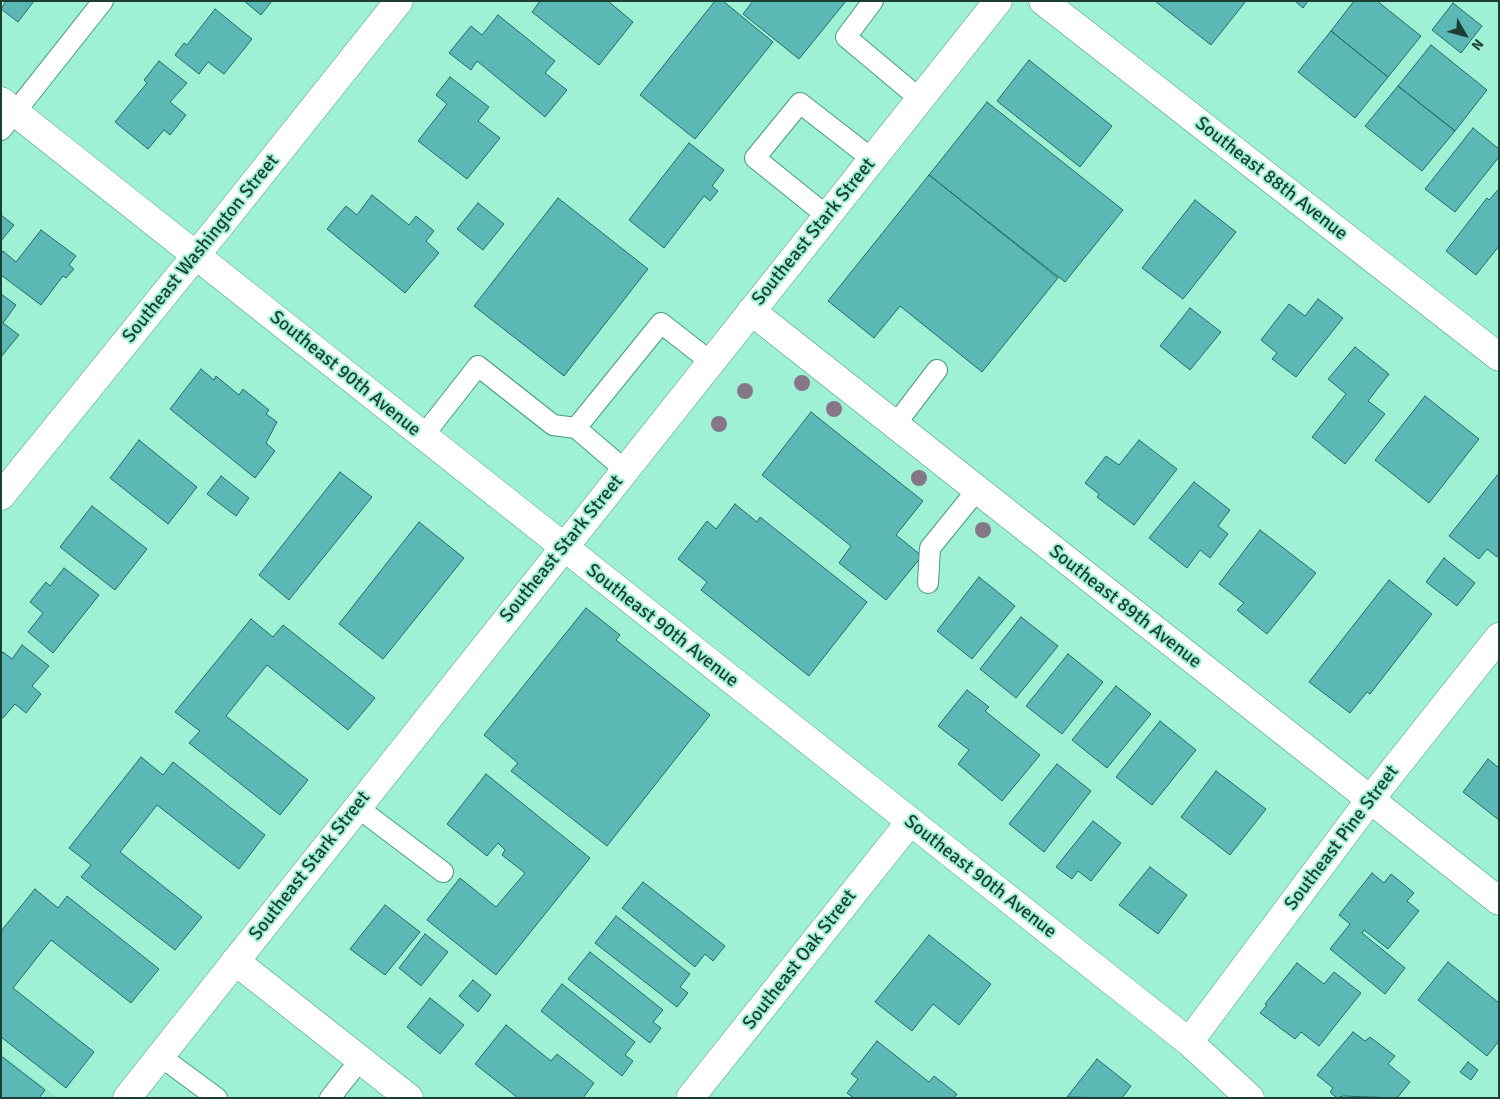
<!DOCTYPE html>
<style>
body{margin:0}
#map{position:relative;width:1500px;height:1099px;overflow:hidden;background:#9ff1d6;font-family:Signika,sans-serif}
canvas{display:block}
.frame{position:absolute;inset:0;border:2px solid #1c3e34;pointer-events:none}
.north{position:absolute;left:1440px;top:10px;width:50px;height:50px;-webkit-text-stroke:4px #9ff1d6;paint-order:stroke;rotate:128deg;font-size:14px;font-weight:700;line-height:20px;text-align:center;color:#1c3e34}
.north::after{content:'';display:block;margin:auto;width:18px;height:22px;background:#1c3e34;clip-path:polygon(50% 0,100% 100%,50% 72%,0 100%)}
</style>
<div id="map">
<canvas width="1500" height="1099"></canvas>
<div class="frame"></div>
<div class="north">N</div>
</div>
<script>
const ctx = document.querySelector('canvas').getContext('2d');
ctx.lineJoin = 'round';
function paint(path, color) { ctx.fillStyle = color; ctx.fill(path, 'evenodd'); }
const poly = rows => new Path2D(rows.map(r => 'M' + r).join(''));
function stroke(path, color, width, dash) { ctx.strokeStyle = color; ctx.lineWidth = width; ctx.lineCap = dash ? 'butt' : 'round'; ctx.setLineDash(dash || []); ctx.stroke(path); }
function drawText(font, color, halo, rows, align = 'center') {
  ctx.font = font + ' Signika,sans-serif'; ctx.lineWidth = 4; ctx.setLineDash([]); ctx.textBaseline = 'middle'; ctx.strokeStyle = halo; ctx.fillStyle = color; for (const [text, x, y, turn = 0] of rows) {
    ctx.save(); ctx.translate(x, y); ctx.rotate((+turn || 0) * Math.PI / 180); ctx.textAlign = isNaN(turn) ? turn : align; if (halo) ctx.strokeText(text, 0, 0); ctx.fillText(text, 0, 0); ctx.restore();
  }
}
const built = poly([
 [1,1053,58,1098,1,1098]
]);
const building = poly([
 [6,1,34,1,18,22,1,9,6,1],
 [244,1,272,1,261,15,244,1],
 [540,1,608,1,633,22,599,65,532,12,540,1],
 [715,1,723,1,773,42,695,139,640,95,715,1],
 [753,1,846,1,799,59,743,14,753,1],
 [1155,1,1246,1,1211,45,1155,1],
 [1295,1,1308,1,1303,8,1295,1],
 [1354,1,1377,1,1421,36,1388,77,1331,31,1354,1],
 [1453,3,1482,26,1461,53,1432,30,1453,3],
 [215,9,252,39,224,74,208,62,199,74,175,55,184,43,187,45,215,9],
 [498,15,555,61,545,73,567,90,545,117,477,61,471,70,449,53,471,26,482,35,498,15],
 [1331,31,1388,77,1355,118,1298,72,1331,31],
 [1431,45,1487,90,1455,131,1398,86,1431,45],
 [1029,60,1112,126,1080,167,997,101,1029,60],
 [159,61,187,83,170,102,186,115,170,135,164,130,148,149,115,122,147,83,144,80,159,61],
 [450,77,489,107,478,121,500,138,467,179,418,141,447,104,436,95,450,77],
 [1398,86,1455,131,1422,171,1365,126,1398,86],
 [987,102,1123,210,1065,282,929,175,987,102],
 [1473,128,1499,149,1499,157,1455,212,1425,189,1473,128],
 [689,143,724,170,712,186,718,191,710,201,704,196,664,248,629,220,689,143],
 [929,175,1058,278,982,372,900,306,874,338,828,301,929,175],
 [1499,189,1499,246,1476,275,1446,251,1487,198,1489,200,1499,189],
 [372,195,409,225,416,216,434,231,426,241,439,253,405,293,327,229,346,206,357,215,372,195],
 [558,198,648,269,564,376,474,306,558,198],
 [1195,200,1236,232,1183,299,1142,268,1195,200],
 [478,203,504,224,483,250,457,229,478,203],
 [1,215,14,225,1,241,1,215],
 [41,230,76,256,69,265,74,269,66,278,63,276,41,305,1,275,1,254,3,251,16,262,41,230],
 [1,294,16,305,3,323,19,335,1,357,1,294],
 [1318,299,1343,318,1296,377,1272,359,1277,353,1261,340,1289,304,1305,316,1318,299],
 [1190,308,1221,332,1190,370,1160,346,1190,308],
 [1355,347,1389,374,1368,401,1385,414,1345,464,1312,437,1346,394,1328,379,1355,347],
 [201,369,214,380,216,376,239,395,243,389,269,410,266,414,277,422,266,443,275,451,255,478,170,409,201,369],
 [1425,396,1479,439,1429,503,1375,460,1425,396],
 [811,412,923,501,896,535,922,556,886,600,839,563,851,546,762,475,811,412],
 [139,440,197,487,168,524,110,478,139,440],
 [1139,440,1177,469,1134,525,1097,497,1099,494,1085,483,1106,456,1119,465,1139,440],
 [340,472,372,497,289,600,259,575,340,472],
 [1499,473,1499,554,1497,557,1487,549,1479,559,1449,536,1499,473],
 [221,476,249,498,236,516,207,494,221,476],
 [1194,482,1230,510,1218,526,1228,534,1210,558,1200,550,1187,568,1149,538,1194,482],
 [735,504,757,522,760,517,867,602,809,676,701,590,707,582,678,559,707,521,716,529,735,504],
 [92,506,147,549,115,590,60,547,92,506],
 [419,522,464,558,383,659,339,624,419,522],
 [1260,530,1316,573,1267,634,1237,610,1244,603,1219,584,1260,530],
 [1444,558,1475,583,1457,606,1426,582,1444,558],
 [64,568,99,595,53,653,28,632,43,613,30,602,46,582,50,586,64,568],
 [979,577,1015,606,972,659,937,631,979,577],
 [1389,580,1432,614,1370,694,1367,692,1350,713,1309,682,1389,580],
 [586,608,620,635,616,640,710,715,607,846,511,771,518,763,484,735,586,608],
 [1021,617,1058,646,1016,698,980,669,1021,617],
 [251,619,273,637,283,625,375,698,348,730,267,665,226,716,308,780,280,815,189,743,200,731,175,712,251,619],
 [22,645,49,666,32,686,41,694,26,713,15,704,3,718,1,717,1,654,3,652,12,659,22,645],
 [1068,654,1103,682,1062,734,1026,706,1068,654],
 [1116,686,1151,714,1107,768,1072,740,1116,686],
 [967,690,989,707,985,711,1040,755,1002,801,958,764,969,750,938,726,967,690],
 [1160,721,1196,750,1152,805,1116,777,1160,721],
 [141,757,163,775,173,762,265,835,239,869,157,805,120,852,202,917,175,950,81,877,91,865,69,848,141,757],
 [1488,759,1499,768,1499,820,1463,792,1488,759],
 [1057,764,1091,791,1044,852,1009,824,1057,764],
 [1216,771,1266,809,1230,855,1181,817,1216,771],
 [486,774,590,858,496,975,427,920,460,878,496,907,525,873,502,855,505,850,498,843,487,856,447,824,486,774],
 [1093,821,1121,843,1091,881,1078,871,1072,879,1056,867,1093,821],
 [1150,867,1187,895,1158,934,1119,905,1150,867],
 [1372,873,1384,883,1391,874,1414,893,1407,901,1419,911,1388,949,1364,930,1362,933,1405,968,1385,994,1330,949,1350,924,1339,915,1372,873],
 [643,882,725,946,713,961,705,954,695,967,622,908,643,882],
 [35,889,58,908,67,896,159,969,131,1003,51,940,13,988,94,1052,66,1088,1,1037,1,931,35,889],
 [385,905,420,932,385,975,350,949,385,905],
 [616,916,690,974,680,987,688,993,677,1007,595,943,616,916],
 [425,934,448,952,421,986,399,968,425,934],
 [929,935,991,984,959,1025,933,1004,912,1031,875,1002,929,935],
 [590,952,663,1010,653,1022,661,1028,650,1043,568,979,590,952],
 [1448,962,1499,1003,1499,1041,1487,1056,1418,1000,1448,962],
 [1297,963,1324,984,1334,972,1361,993,1319,1046,1301,1032,1295,1039,1260,1013,1267,1005,1265,1004,1297,963],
 [473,980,491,995,478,1012,459,996,473,980],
 [562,984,635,1042,625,1055,633,1061,622,1076,541,1011,562,984],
 [430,998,464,1025,440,1054,407,1027,430,998],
 [506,1025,551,1061,557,1054,594,1083,583,1098,518,1098,475,1064,506,1025],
 [1353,1032,1365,1041,1370,1037,1395,1056,1388,1064,1410,1082,1397,1098,1343,1096,1337,1098,1330,1092,1333,1088,1317,1075,1353,1032],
 [877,1041,929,1082,934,1076,957,1094,954,1098,854,1098,847,1093,858,1079,851,1074,877,1041],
 [1,1056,45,1090,39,1098,1,1098,1,1056],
 [1097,1059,1131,1086,1122,1098,1067,1097,1097,1059],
 [1468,1062,1478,1070,1471,1080,1460,1072,1468,1062]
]);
const lane = poly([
 [873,1,846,37,920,99],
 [1,130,103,1],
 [827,216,755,158,800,103,872,159],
 [895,425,937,370],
 [423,436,478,366,553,425,576,428],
 [625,470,576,428,661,323,711,362],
 [928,583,930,548,977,490],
 [357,807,443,872],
 [160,1056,217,1098],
 [330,1098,360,1060]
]);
const street = poly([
 [1043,1,1499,357],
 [1,101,1189,1042,1250,1098],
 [751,311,1499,901],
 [235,961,409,1098],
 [1189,1042,1369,801,1499,637],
 [690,1098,910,822]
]);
const secondary = poly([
 [1,496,222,223,399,1],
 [127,1098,998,1]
]);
const trees = [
 [802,383],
 [745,391],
 [834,409],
 [719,424],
 [919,478],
 [983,530]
];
const streetNames = [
 ["Southeast 88th Avenue",1271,179,38],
 ["Southeast Stark Street",814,232,-51],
 ["Southeast Washington Street",201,249,-51],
 ["Southeast 90th Avenue",345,374,39],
 ["Southeast Stark Street",562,549,-51],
 ["Southeast 89th Avenue",1125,607,38],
 ["Southeast 90th Avenue",662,626,38],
 ["Southeast Pine Street",1342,838,-53],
 ["Southeast Stark Street",310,866,-52],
 ["Southeast 90th Avenue",980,877,38],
 ["Southeast Oak Street",800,960,-52]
];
paint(built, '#8ce9cb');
paint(building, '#5bb8b4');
stroke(building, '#216b68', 1);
stroke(lane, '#489a81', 22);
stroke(street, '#489a81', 29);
stroke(secondary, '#489a81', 29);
stroke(lane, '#fff', 20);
stroke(street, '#fff', 28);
stroke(secondary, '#fff', 28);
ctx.fillStyle = '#857788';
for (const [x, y] of trees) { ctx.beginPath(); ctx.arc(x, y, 8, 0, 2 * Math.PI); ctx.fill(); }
drawText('19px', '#1c3e34', '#9ff1d6', streetNames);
</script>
